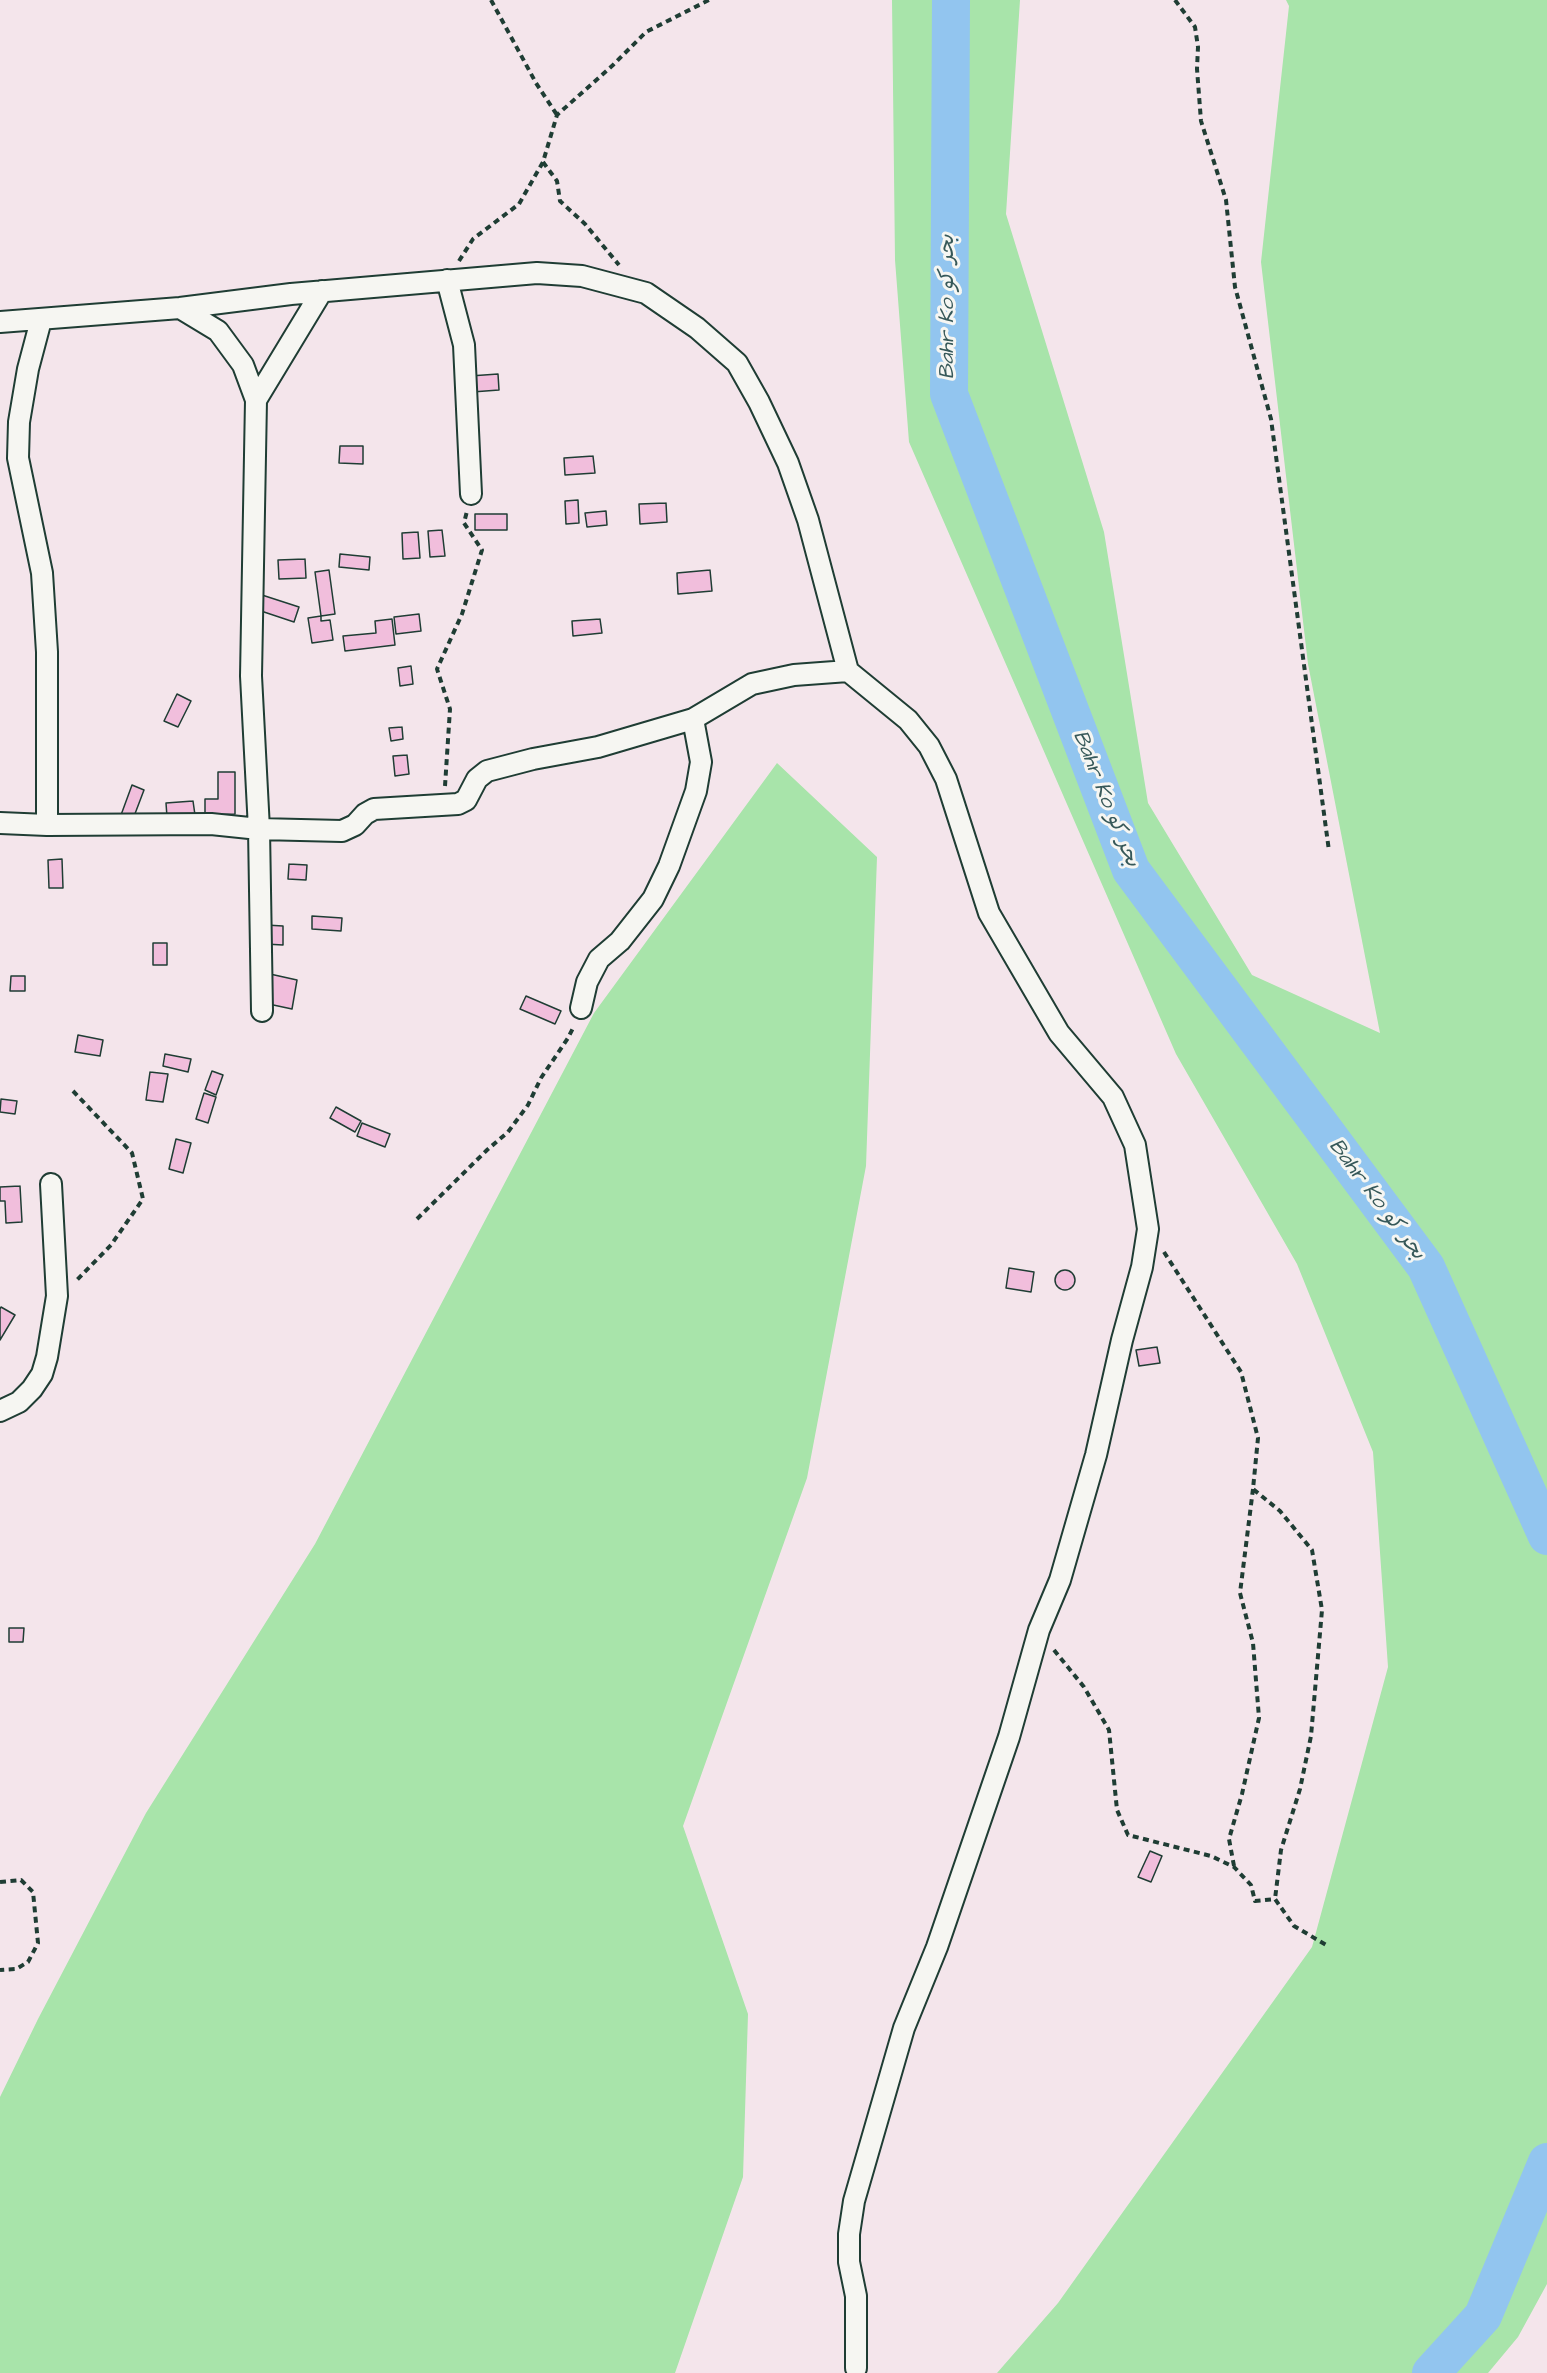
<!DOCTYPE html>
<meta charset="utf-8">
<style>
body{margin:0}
canvas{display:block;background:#f4e5eb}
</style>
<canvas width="1547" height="2373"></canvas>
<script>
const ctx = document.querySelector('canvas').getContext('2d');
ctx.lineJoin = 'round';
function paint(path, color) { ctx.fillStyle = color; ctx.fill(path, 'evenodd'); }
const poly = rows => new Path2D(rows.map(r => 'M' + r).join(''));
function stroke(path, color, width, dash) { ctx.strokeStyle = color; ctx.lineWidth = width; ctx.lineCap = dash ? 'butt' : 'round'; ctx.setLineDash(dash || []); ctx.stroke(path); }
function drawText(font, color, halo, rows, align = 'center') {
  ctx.font = font + ' "Architects Daughter","Playpen Sans Arabic",sans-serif'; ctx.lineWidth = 6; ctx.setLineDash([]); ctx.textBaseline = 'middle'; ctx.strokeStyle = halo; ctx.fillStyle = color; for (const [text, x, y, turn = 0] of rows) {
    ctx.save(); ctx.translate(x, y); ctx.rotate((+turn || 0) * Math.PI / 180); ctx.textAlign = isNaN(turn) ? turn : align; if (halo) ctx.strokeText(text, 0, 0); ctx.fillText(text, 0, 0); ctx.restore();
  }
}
const green = poly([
 [892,0,1020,0,1006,214,1104,532,1148,803,1252,975,1380,1033,1308,664,1261,262,1289,6,1286,0,1547,0,1547,2284,1518,2337,1488,2373,997,2373,1058,2303,1312,1947,1388,1667,1373,1452,1297,1264,1176,1054,909,442,895,260],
 [777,763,877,857,866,1166,807,1478,683,1826,748,2014,743,2177,675,2373,0,2373,0,2097,38,2019,146,1813,315,1544,594,1013]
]);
const river = poly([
 [951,0,949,394,1131,870,1426,1267,1547,1536],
 [1431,2373,1483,2316,1547,2162]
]);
const building = poly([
 [498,374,499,390,472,392,470,376,498,374],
 [340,446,363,446,363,464,339,463,340,446],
 [593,456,595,473,565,475,564,458,593,456],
 [578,500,579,523,566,524,565,501,578,500],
 [666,503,667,522,640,524,639,504,666,503],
 [606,511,607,525,587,527,585,513,606,511],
 [475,514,507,514,507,530,475,530,475,514],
 [442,530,445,556,430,557,428,531,442,530],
 [418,532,420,558,403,559,402,533,418,532],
 [340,554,370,557,369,570,339,567,340,554],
 [305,559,306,578,279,579,278,560,305,559],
 [329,570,335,614,321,616,315,572,329,570],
 [710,570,712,591,678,594,677,573,710,570],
 [262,595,299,607,294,622,258,610,262,595],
 [419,614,421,631,396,634,394,617,419,614],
 [321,616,321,621,330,620,333,640,312,643,308,618,321,616],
 [392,619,395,645,345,651,343,636,376,633,375,621,392,619],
 [600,619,602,633,573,636,572,621,600,619],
 [411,666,413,684,400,686,398,668,411,666],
 [177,694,191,701,178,727,164,721,177,694],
 [402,727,403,739,391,741,389,728,402,727],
 [407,755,409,774,395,776,393,756,407,755],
 [218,772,235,772,235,814,205,815,205,799,218,799,218,772],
 [132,785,144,790,133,819,121,815,132,785],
 [193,801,195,815,167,817,166,803,193,801],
 [62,859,63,888,49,888,48,860,62,859],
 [289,864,307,865,306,880,288,879,289,864],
 [312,916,342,918,341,931,312,929,312,916],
 [266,925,283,926,283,945,265,944,266,925],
 [153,943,167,943,167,965,153,965,153,943],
 [270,974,297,980,292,1009,264,1003,270,974],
 [11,976,25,976,25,991,10,991,11,976],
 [526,996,561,1011,555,1024,520,1009,526,996],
 [78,1035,103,1040,100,1056,75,1052,78,1035],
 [165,1054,191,1059,188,1072,163,1066,165,1054],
 [212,1071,223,1075,216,1095,205,1090,212,1071],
 [150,1072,168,1074,163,1102,146,1100,150,1072],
 [204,1093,216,1097,208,1123,196,1119,204,1093],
 [1,1099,17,1101,15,1114,0,1112,1,1099],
 [336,1107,361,1121,355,1132,330,1118,336,1107],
 [362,1123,390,1134,385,1147,357,1136,362,1123],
 [176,1139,191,1143,183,1173,169,1169,176,1139],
 [20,1186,22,1222,6,1223,5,1201,0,1201,0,1187,20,1186],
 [1009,1268,1034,1272,1031,1292,1006,1288,1009,1268],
 '1055 1280a10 10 0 1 1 20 0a10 10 0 1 1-20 0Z',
 [1,1307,15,1315,0,1340,0,1309,1,1307],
 [1157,1347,1160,1363,1139,1366,1136,1350,1157,1347],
 [9,1628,24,1628,23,1642,9,1642,9,1628],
 [1150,1851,1162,1856,1151,1882,1138,1877,1150,1851]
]);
const path = poly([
 [491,0,536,83,557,115],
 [1175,0,1195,27,1198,47,1197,69,1201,121,1226,200,1235,287,1271,419,1329,851],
 [543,162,557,181,560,201,585,224,619,265],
 [459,261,473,239,519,204,543,162,557,115,613,65,646,32,709,0],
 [445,786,450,709,437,669,462,614,482,550,464,523,467,511],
 [73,1091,132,1153,143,1199,111,1245,76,1281],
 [417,1219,487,1150,508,1132,528,1105,541,1078,568,1038,574,1026],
 [1164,1252,1241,1372,1258,1438,1253,1489,1280,1511,1312,1550,1322,1610,1311,1736,1300,1789,1281,1850,1275,1899],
 [1054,1650,1084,1687,1109,1730,1117,1810,1128,1835,1211,1856,1234,1867,1251,1885,1255,1901,1275,1899,1294,1926,1328,1946],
 [1234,1866,1229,1839,1242,1794,1259,1718,1253,1643,1240,1593,1253,1489],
 [0,1882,21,1880,33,1892,38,1943,28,1962,16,1969,0,1970]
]);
const minor = poly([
 [447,280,464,345,471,494],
 [180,308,218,331,243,365,256,400,251,676,259,829,262,1011],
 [41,320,28,369,19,422,18,458,42,573,47,652,47,825],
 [0,322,180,308,291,294,537,273,582,276,646,293,697,328,737,363,759,402,788,463,808,520,848,671,908,720,929,746,946,779,989,913,1059,1033,1113,1097,1135,1145,1148,1229,1142,1267,1122,1340,1096,1455,1060,1580,1039,1630,1009,1737,937,1947,904,2028,854,2201,849,2234,849,2262,856,2296,856,2368],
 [256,400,322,291],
 [0,823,47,825,211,824,259,829,342,831,355,825,365,814,374,809,458,804,466,800,477,779,487,771,533,759,598,747,693,719,752,684,794,675,848,671],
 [581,1008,587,982,599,959,620,941,653,899,669,866,696,791,701,762,693,719],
 [0,1411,19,1402,32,1389,42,1374,47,1357,57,1296,51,1184]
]);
const waterNames = [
 ["Bahr Ko بحر كو",949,307,-90],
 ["Bahr Ko بحر كو",1105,799,68],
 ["Bahr Ko بحر كو",1376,1200,53]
];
paint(green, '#a8e4aa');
stroke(river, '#92c5ef', 38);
paint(building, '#f1bedc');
stroke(building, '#1f3d34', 1.5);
stroke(minor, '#1f3d34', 24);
stroke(path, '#1f3d34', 4, [6, 4.5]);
stroke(minor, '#f6f6f2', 20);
drawText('italic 21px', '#365859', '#f6f6f2', waterNames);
</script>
